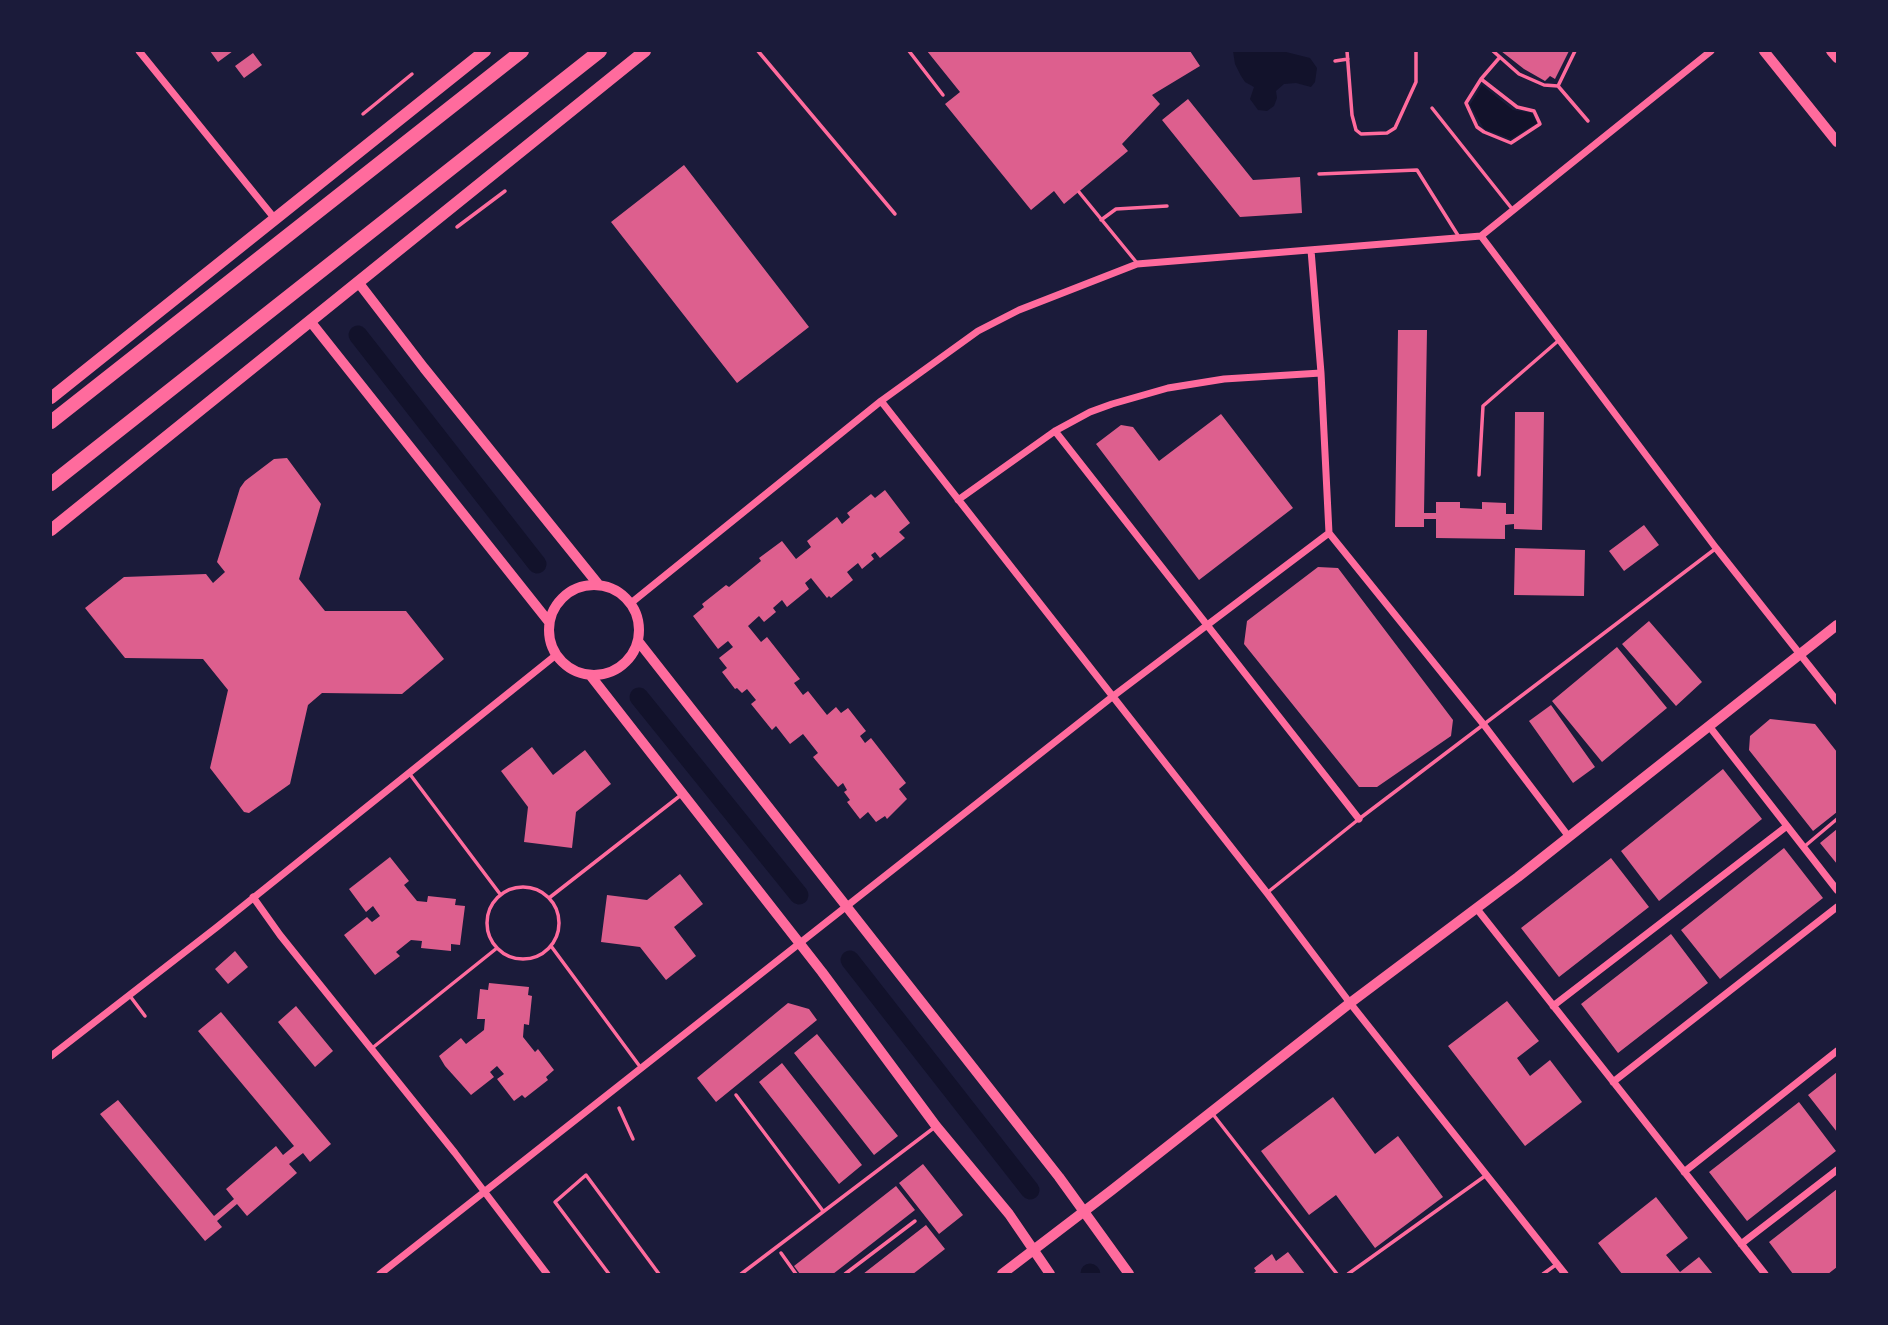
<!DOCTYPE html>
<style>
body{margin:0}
#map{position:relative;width:1888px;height:1325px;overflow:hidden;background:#1b1b3a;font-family:Montserrat,sans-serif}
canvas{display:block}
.frame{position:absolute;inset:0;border:52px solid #1b1b3a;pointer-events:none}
</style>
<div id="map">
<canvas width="1888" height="1325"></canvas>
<div class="frame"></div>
</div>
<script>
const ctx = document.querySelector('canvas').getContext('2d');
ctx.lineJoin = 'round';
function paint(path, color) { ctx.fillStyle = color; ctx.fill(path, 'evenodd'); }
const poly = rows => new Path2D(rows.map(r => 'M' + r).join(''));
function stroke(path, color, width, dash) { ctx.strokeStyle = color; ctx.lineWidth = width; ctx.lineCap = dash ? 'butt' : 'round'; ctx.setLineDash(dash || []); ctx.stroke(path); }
const water = poly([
 [1233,51,1282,51,1310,58,1317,68,1315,82,1311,87,1296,83,1284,84,1276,91,1277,98,1274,106,1267,111,1258,110,1250,99,1254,87,1245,82,1241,76,1235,64],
 [1482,85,1513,110,1532,113,1537,123,1511,139,1484,129,1470,105]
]);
const canal = poly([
 [358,335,537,564],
 [639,697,799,895],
 [850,960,1030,1190],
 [1090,1273,1091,1274]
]);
const building = poly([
 [210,51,233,51,218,62],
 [927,51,1190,51,1200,66,1152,95,1160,104,1122,144,1128,151,1064,204,1054,191,1031,210,945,104,960,92],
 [1501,51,1569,51,1555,79,1550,76,1545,81,1524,69],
 [253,53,262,65,244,78,235,66],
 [1188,99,1253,180,1300,177,1302,213,1240,217,1162,120],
 [684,165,809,327,737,383,611,222],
 [1398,330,1427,330,1424,513,1436,513,1436,502,1460,502,1460,508,1482,509,1482,502,1506,503,1506,514,1514,514,1515,412,1544,412,1542,530,1514,529,1514,524,1505,525,1505,539,1436,538,1436,519,1424,519,1424,527,1395,527],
 [1221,414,1293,508,1199,580,1096,444,1121,425,1133,427,1159,461],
 [287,458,321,504,299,579,325,611,406,611,444,659,402,694,322,693,308,705,290,784,249,813,244,812,210,768,228,690,203,659,125,658,85,608,124,577,206,574,213,583,225,572,217,562,240,488,245,481,274,459],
 [885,490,910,523,899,532,905,538,880,558,875,552,871,555,874,559,862,569,858,563,847,572,853,580,831,598,829,596,827,598,811,578,805,583,809,589,787,607,782,600,773,608,776,612,764,622,759,616,748,626,761,642,767,637,800,679,794,683,803,695,808,691,827,715,836,707,841,713,848,708,866,731,860,736,865,743,871,738,906,783,899,789,907,799,887,819,885,816,876,822,868,812,860,819,847,802,850,800,844,792,847,790,843,783,838,787,813,757,818,753,803,734,790,744,776,726,772,730,751,704,756,700,747,689,742,693,737,688,735,689,722,672,727,668,719,658,733,647,728,641,718,649,693,616,704,607,702,604,726,585,729,587,761,561,759,558,782,541,796,559,811,547,807,541,837,517,842,524,850,517,847,513,871,494,875,498],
 [1644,525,1659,545,1624,571,1609,551],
 [1515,548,1585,550,1584,596,1514,595],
 [1318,567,1338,568,1453,720,1451,736,1377,787,1359,787,1244,644,1247,621],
 [1649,621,1702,682,1676,706,1622,644],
 [1617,647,1667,708,1602,762,1552,701],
 [1551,705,1595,767,1573,783,1529,721],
 [1770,719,1815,724,1837,752,1837,812,1813,831,1749,750,1750,736],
 [532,747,553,775,585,750,611,784,576,812,572,848,524,842,528,807,501,771],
 [1723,769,1762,819,1659,901,1621,851],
 [1837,829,1837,864,1820,843],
 [1784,848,1823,898,1720,979,1681,930],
 [390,857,409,881,404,885,417,901,427,902,428,896,456,899,455,905,465,906,460,945,451,944,451,951,421,948,422,941,411,940,396,952,400,956,375,975,344,935,367,917,372,922,380,916,373,906,366,912,349,889],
 [1611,858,1649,907,1559,977,1521,928],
 [680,874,703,904,674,927,696,956,666,980,640,947,601,942,607,895,647,900],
 [1671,934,1708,983,1618,1053,1581,1004],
 [235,951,248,967,228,984,215,969],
 [489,983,529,987,528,995,532,996,529,1025,524,1024,523,1037,535,1052,538,1049,554,1070,546,1077,548,1080,525,1098,522,1095,514,1101,497,1079,504,1074,497,1066,490,1072,494,1077,471,1095,445,1066,439,1056,461,1038,466,1044,484,1030,485,1019,477,1019,480,989,488,990],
 [1507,1001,1539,1041,1517,1058,1530,1076,1550,1060,1582,1102,1525,1146,1448,1046],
 [788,1003,809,1009,817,1020,716,1102,697,1078],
 [296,1006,333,1051,315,1067,278,1022],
 [221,1012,331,1144,310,1162,303,1153,289,1164,297,1173,247,1216,237,1204,217,1221,222,1227,205,1241,100,1114,118,1100,214,1216,234,1199,226,1189,276,1146,283,1155,294,1146,198,1031],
 [817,1034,898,1136,874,1155,794,1053],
 [782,1063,862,1165,839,1184,759,1082],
 [1837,1072,1837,1132,1808,1095],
 [1333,1097,1375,1154,1398,1136,1443,1197,1375,1248,1336,1195,1309,1215,1261,1151],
 [1799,1102,1836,1151,1747,1221,1709,1172],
 [923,1164,963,1215,939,1234,899,1183],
 [896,1186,915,1210,833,1274,800,1274,794,1266],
 [1837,1189,1837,1267,1828,1274,1793,1274,1769,1242],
 [1656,1197,1688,1238,1666,1255,1680,1272,1699,1257,1713,1274,1622,1274,1598,1243],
 [926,1225,945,1249,913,1274,863,1274],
 [1288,1252,1305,1274,1253,1274,1256,1271,1254,1268,1272,1254,1276,1261]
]);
const path = poly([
 [1347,51,1352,115,1356,130,1361,134,1387,133,1395,128,1416,82,1416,51],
 [1493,51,1519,74,1544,85,1558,86,1575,51],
 [1335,61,1348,59],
 [1481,79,1517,107,1534,111,1540,124,1511,143,1484,132,1477,127,1466,103,1481,79,1500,57],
 [1558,86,1588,121],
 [363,114,412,74],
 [457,227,505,191],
 [619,1108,633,1139],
 [781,1253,796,1274]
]);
const service = poly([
 [758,51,895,214],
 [909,51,943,95],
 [1432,108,1513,210],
 [1319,174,1417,170,1459,237],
 [1079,192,1137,263],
 [1101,220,1116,209,1167,206],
 [1479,475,1483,406,1558,341],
 [409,773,500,894],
 [1805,846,1837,819],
 '487 923a36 36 0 1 1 72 0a36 36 0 1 1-72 0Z',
 [1268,892,1359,819,1715,549],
 [549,898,681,795],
 [551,946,641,1068],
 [130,996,145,1016],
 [371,1049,497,948],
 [736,1095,823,1211],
 [1212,1113,1337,1274],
 [609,1274,555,1202,586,1175,659,1274],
 [741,1274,935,1127],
 [845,1274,915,1221],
 [1348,1274,1485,1176],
 [1543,1274,1557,1264]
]);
const minor = poly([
 [139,51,275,219],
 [1481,236,1716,548,1837,701],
 [1311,250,1321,373,1329,533],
 [881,401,1267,893,1350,1003,1565,1274],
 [1055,431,1359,819],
 [958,500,1055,431,1090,412,1112,404,1168,388,1224,379,1321,373],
 [631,603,881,401,978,331,1019,310,1137,264,1481,236,1711,51],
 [1709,726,1837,890],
 [253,897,280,935,455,1153,547,1274],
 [1477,909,1765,1274],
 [1553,1006,1787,826],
 [51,1056,217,927,556,655],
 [1613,1082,1837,907],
 [1684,1172,1837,1051],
 [1741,1244,1837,1170],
 [380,1274,1112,697,1329,533,1484,725,1569,837]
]);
const tertiary = poly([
 [358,282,424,368,598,584],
 [310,321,549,622],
 '549 630a45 45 0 1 1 90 0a45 45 0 1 1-90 0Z',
 [638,641,1059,1177,1129,1274],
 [590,675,822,972,936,1126,1009,1214,1050,1274],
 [1002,1274,1112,1190,1350,1003,1518,877,1837,625]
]);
const secondary = poly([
 [1764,51,1837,142],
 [1831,51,1837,58]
]);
const primary = poly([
 [51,398,485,51],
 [51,530,645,51]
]);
const motorway = poly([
 [51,422,522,51],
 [51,484,600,51]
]);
paint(water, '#12122b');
stroke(canal, '#12122b', 19);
paint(building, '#dd5f8e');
stroke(path, '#ff6b9d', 3.5);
stroke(service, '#ff6b9d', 3.5);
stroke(minor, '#ff6b9d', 7);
stroke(tertiary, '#ff6b9d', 10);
stroke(secondary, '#ff6b9d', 10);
stroke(primary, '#ff6b9d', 12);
stroke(motorway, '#ff6b9d', 14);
</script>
